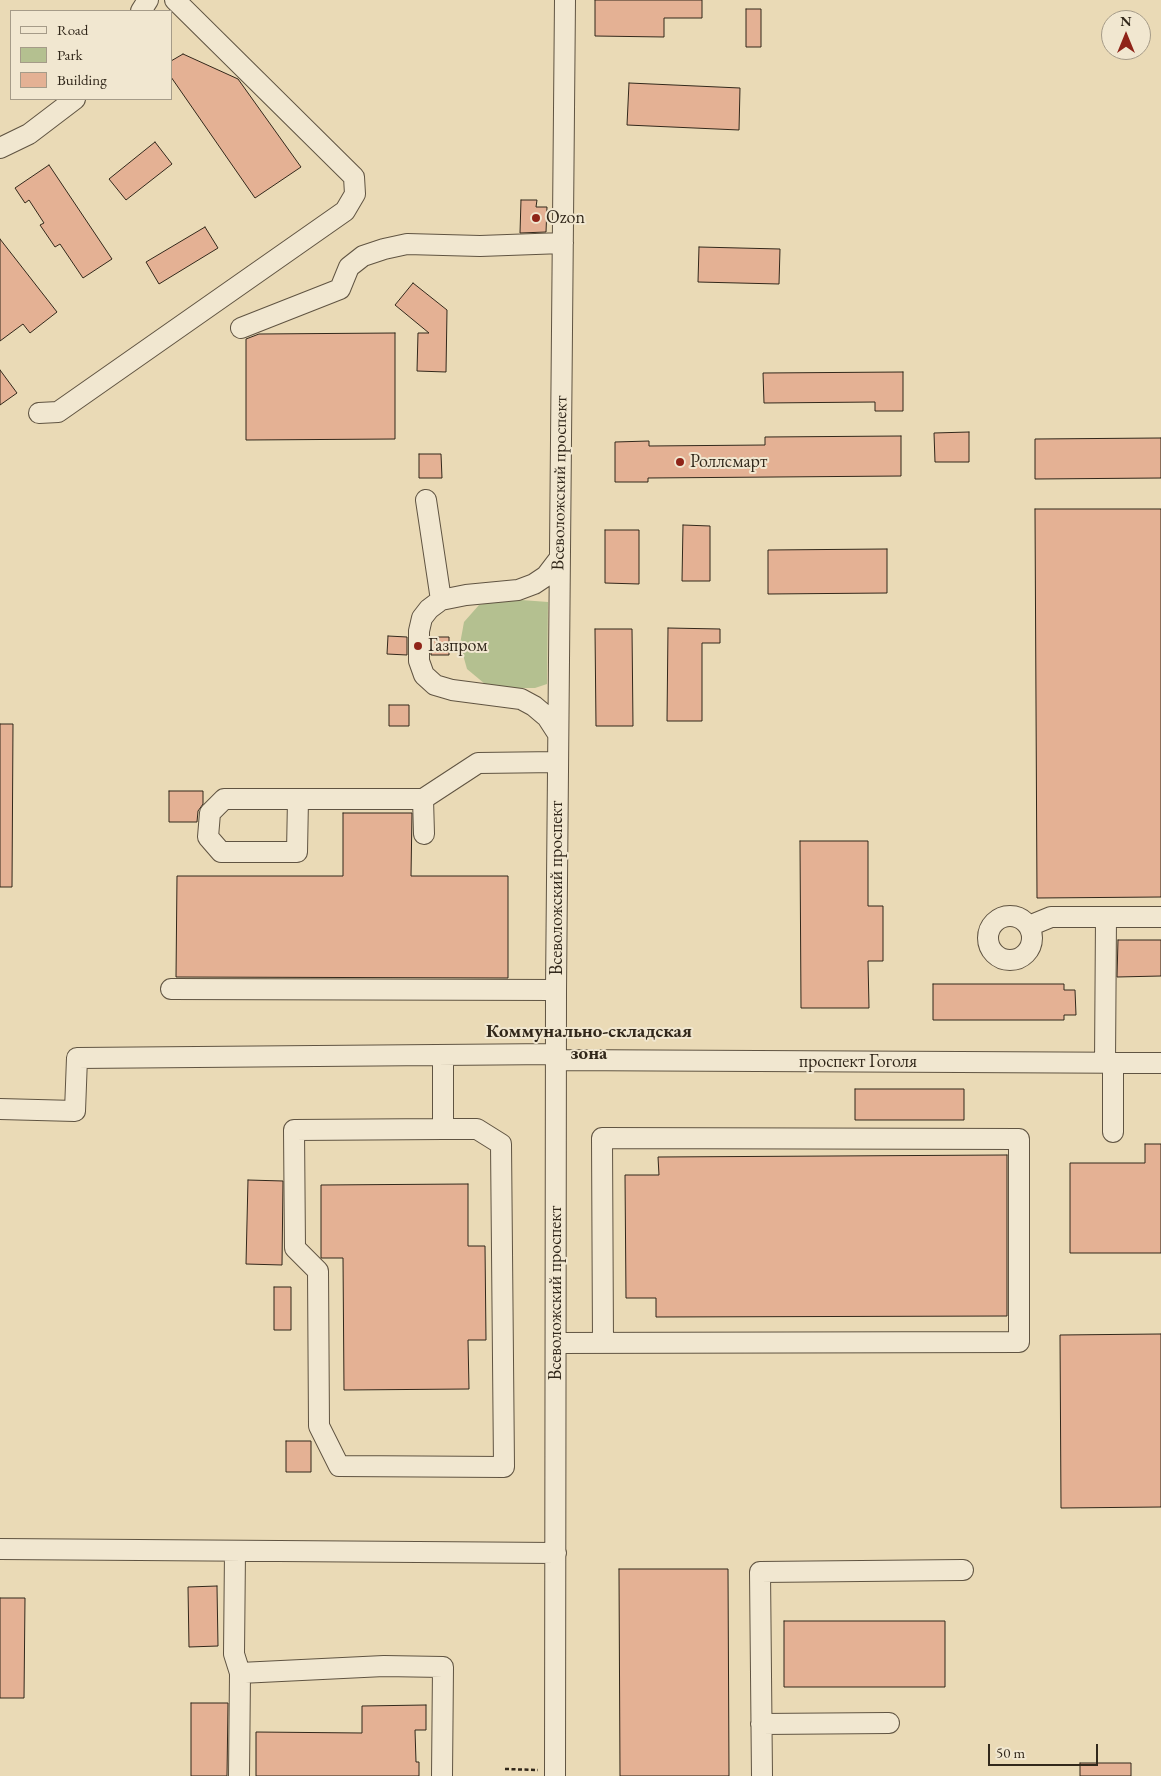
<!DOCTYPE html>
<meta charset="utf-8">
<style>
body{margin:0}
#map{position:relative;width:1161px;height:1776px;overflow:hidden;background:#eadab6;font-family:"EB Garamond",serif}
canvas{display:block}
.legend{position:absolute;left:10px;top:10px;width:162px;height:90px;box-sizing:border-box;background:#f1e7d0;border:1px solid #a59b88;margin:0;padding:6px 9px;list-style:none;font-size:15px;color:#32281b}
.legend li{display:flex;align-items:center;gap:10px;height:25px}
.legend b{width:25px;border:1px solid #a59b88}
.north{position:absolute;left:1101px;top:10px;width:50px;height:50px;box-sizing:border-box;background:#f1e7d0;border:1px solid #a59b88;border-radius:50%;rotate:0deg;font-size:14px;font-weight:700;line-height:20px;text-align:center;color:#32281b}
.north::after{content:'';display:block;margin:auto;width:18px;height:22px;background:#8f2418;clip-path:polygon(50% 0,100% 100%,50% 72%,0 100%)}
.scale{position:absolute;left:988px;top:1744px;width:110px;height:22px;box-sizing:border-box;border:2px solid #32281b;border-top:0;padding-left:6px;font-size:15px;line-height:18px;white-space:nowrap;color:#32281b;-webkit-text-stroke:4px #f1e7d0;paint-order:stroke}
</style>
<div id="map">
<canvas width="1161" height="1776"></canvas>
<ul class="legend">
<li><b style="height:6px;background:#f1e7d0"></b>Road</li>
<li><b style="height:14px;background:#b4c090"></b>Park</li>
<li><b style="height:14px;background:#e4b194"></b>Building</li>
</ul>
<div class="north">N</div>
<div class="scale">50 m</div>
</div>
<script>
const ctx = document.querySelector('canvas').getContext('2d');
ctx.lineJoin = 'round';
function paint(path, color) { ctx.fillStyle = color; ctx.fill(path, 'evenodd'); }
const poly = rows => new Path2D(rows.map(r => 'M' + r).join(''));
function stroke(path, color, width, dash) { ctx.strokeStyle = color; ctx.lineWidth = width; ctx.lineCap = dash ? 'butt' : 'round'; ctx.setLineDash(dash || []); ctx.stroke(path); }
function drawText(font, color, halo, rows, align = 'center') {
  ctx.font = font + ' "EB Garamond",serif'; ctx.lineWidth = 4; ctx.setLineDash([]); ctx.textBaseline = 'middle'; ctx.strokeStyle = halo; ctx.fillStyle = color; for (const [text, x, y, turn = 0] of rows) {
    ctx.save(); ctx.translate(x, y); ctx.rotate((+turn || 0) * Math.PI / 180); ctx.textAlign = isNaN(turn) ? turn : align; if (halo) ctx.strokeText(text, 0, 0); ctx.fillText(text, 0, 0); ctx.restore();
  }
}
const green = poly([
 [508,599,548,602,547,684,535,688,496,688,485,684,467,669,460,644,464,622,479,605]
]);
const building = poly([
 [595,0,702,0,702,18,664,18,664,37,595,36,595,0],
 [746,9,761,9,761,47,746,47,746,9],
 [183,54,238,79,301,167,255,198,171,77,171,61,183,54],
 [629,83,740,88,739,130,627,125,629,83],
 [155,142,172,164,126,200,109,179,155,142],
 [49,165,112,259,83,278,60,244,55,247,40,225,44,223,29,200,25,203,15,188,49,165],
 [521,200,537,200,536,207,547,207,546,232,520,233,521,200],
 [205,227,218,248,159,284,146,262,205,227],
 [0,239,57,312,30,333,23,324,0,341,0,239],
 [699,247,780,249,779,284,698,282,699,247],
 [413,283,447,310,446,372,417,371,418,333,429,333,395,305,413,283],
 [395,333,395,439,246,440,246,339,259,334,395,333],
 [0,370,17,393,0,405,0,370],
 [903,372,903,411,875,411,875,402,764,403,763,373,903,372],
 [969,432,969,462,935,462,934,433,969,432],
 [901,436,901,476,648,478,648,482,615,482,615,442,649,441,649,446,765,445,765,437,901,436],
 [1161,438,1161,478,1035,479,1035,439,1161,438],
 [419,454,441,454,442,478,419,478,419,454],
 [1035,509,1161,509,1161,897,1037,898,1035,509],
 [683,525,710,526,710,581,682,581,683,525],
 [605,530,639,530,639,584,605,583,605,530],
 [887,549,887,593,768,594,768,550,887,549],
 [668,628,720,629,720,643,702,643,702,721,667,721,668,628],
 [595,629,632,629,633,726,596,726,595,629],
 [388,636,407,637,407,655,387,654,388,636],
 [431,637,449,637,449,655,431,655,431,637],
 [389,705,409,705,409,726,389,726,389,705],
 [0,724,13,724,12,887,0,887,0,724],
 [169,791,203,791,203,804,198,811,197,822,169,822,169,791],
 [343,813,412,813,411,876,508,876,508,978,176,977,177,876,343,876,343,813],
 [800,841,868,841,868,906,883,906,883,961,868,961,869,1008,801,1008,800,841],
 [1118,940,1161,940,1161,976,1117,977,1118,940],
 [933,984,1064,984,1064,990,1075,990,1076,1015,1064,1015,1064,1020,933,1020,933,984],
 [855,1089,964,1089,964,1120,855,1120,855,1089],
 [1145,1144,1161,1144,1161,1253,1070,1253,1070,1163,1145,1163,1145,1144],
 [1007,1155,1007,1316,656,1317,656,1298,626,1298,625,1175,659,1175,658,1157,1007,1155],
 [248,1180,283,1181,282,1265,246,1264,248,1180],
 [468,1184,468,1246,485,1246,486,1340,468,1340,469,1389,344,1390,343,1258,321,1258,321,1185,468,1184],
 [274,1287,291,1287,291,1330,274,1330,274,1287],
 [1161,1334,1161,1507,1061,1508,1060,1335,1161,1334],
 [286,1441,311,1441,311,1472,286,1472,286,1441],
 [619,1569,728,1569,729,1776,620,1776,619,1569],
 [217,1586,218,1646,189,1647,188,1587,217,1586],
 [0,1598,25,1598,24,1698,0,1698,0,1598],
 [784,1621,945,1621,945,1687,784,1687,784,1621],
 [191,1703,228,1703,227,1776,191,1776,191,1703],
 [426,1705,426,1730,415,1730,416,1762,419,1762,419,1776,256,1776,256,1732,362,1733,362,1706,426,1705],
 [1080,1763,1131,1763,1131,1776,1080,1776,1080,1763]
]);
const path = poly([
 [505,1769,538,1770]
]);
const minor = poly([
 [141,11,148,0],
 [0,148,29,134,75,99],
 [241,328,340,289,349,267,363,256,384,249,407,244,480,246,563,243],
 [39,413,58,412,345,211,355,194,354,177,175,0],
 [426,500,441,600],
 [558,734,547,717,534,706,521,699,452,690,435,685,424,675,419,661,419,631,422,618,429,609,441,600,466,595,518,590,534,584,546,576,559,559],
 [298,799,297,852,221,852,208,837,210,813,224,799,423,799,478,763,558,762],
 [423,799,424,834],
 '988 938a22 22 0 1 1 44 0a22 22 0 1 1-44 0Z',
 [1029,926,1051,917,1161,917],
 [171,989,556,990],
 [443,1056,443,1129,294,1130,295,1248,318,1271,319,1426,339,1466,504,1467,501,1144,477,1129,443,1129],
 [556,1060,1161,1063],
 [1105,1063,1106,917],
 [0,1109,75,1111,77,1058,556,1054],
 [1113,1132,1113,1063],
 [556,1343,1019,1342,1019,1139,602,1138,603,1343],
 [0,1549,556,1553],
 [235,1551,234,1654,240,1673],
 [761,1724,889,1723],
 [239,1776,240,1673,384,1666,443,1667,442,1776],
 [555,1776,556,990,565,0],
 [762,1776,760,1572,963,1570]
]);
const markers = [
 [536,218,5,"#8f2418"],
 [680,462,5,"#8f2418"],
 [418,646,5,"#8f2418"]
];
const poiNames = [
 ["Ozon",546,218],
 ["Роллсмарт",690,462],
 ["Газпром",428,646]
];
const streetNames = [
 ["Всеволожский проспект",560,483,-89],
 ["Всеволожский проспект",557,888,-90],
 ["проспект Гоголя",858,1062],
 ["Всеволожский проспект",556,1293,-90]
];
const neighbourhoodNames = [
 ["Коммунально-складская",589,1032],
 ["зона",589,1054]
];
paint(green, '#b4c090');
paint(building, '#e4b194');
stroke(building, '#32281b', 1);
stroke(minor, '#605442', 22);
stroke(path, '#32281b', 2.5, [4, 2.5]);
stroke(minor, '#f1e7d0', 20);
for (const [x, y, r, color] of markers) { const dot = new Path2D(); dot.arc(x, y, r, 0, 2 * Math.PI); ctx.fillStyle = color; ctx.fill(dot); stroke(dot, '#f1e7d0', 2); }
drawText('18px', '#32281b', '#f1e7d0', poiNames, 'left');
drawText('18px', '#32281b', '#f1e7d0', streetNames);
drawText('bold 19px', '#32281b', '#f1e7d0', neighbourhoodNames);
</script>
